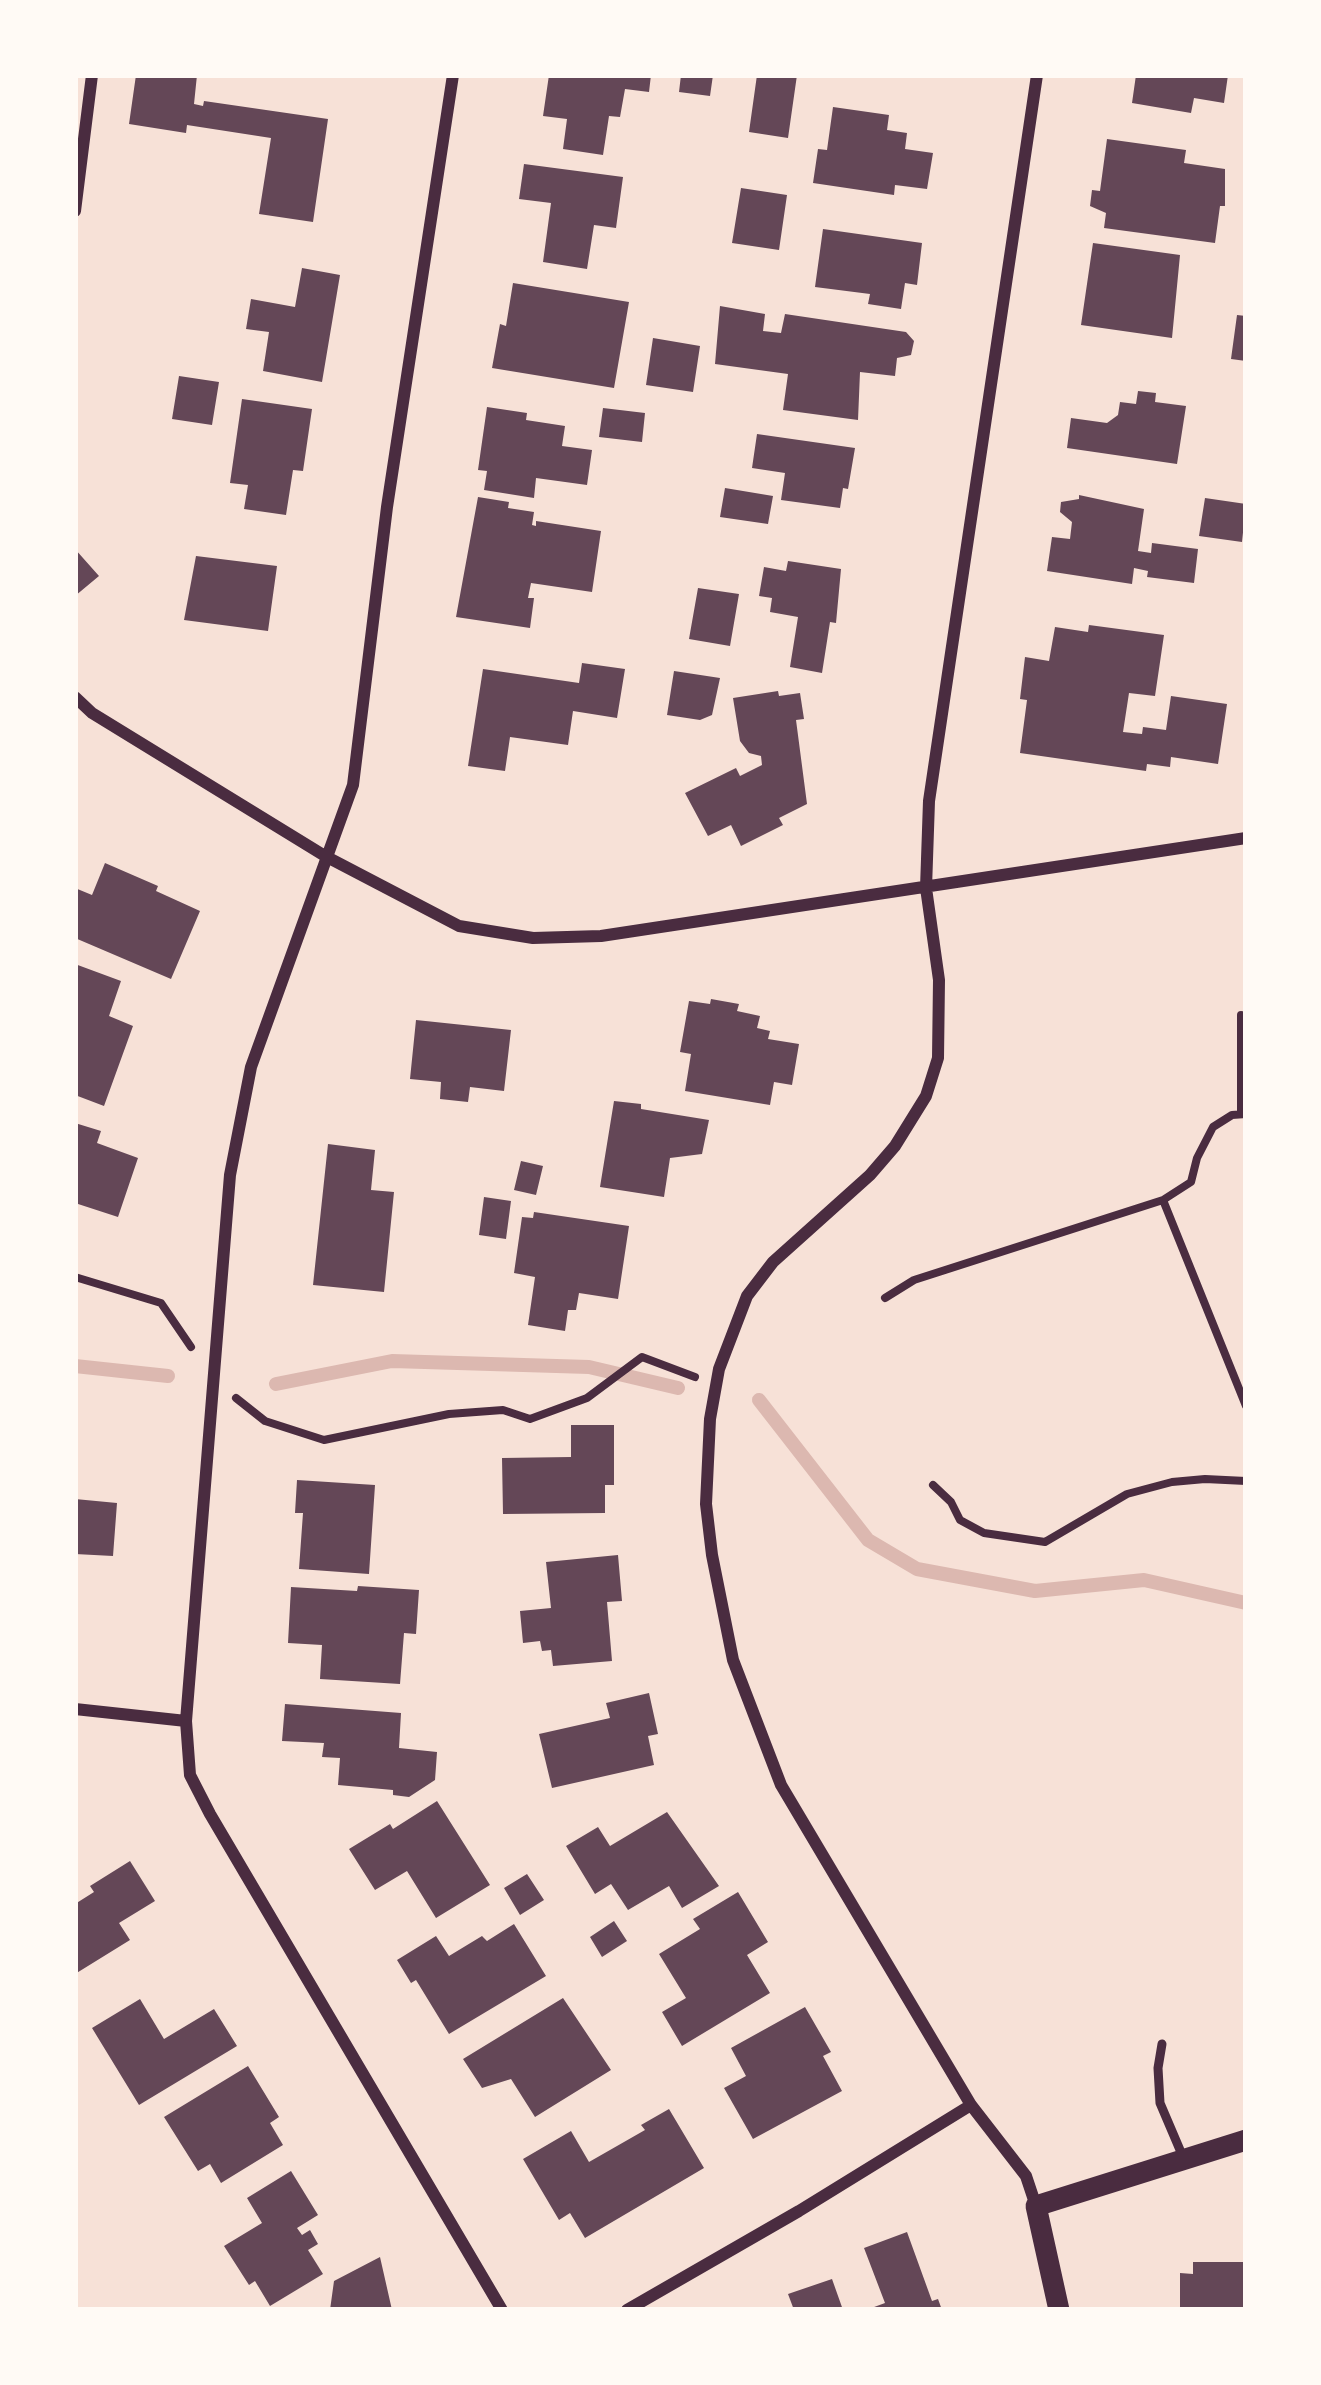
<!DOCTYPE html>
<style>
body{margin:0}
#map{position:relative;width:1321px;height:2385px;overflow:hidden;background:#f7e1d7;font-family:Lato,sans-serif}
canvas{display:block}
.frame{position:absolute;inset:0;border:78px solid #fffaf5;pointer-events:none}
</style>
<div id="map">
<canvas width="1321" height="2385"></canvas>
<div class="frame"></div>
</div>
<script>
const ctx = document.querySelector('canvas').getContext('2d');
ctx.lineJoin = 'round';
const poly = rows => new Path2D(rows.map(r => 'M' + r).join(''));
function stroke(path, color, width, dash) { ctx.strokeStyle = color; ctx.lineWidth = width; ctx.lineCap = dash ? 'butt' : 'round'; ctx.setLineDash(dash || []); ctx.stroke(path); }
function paint(path, color) { ctx.fillStyle = color; ctx.fill(path, 'evenodd'); }
const stream = poly([
 [75,1366,168,1376],
 [276,1384,392,1361,589,1367,678,1388],
 [759,1400,868,1540,917,1569,1035,1591,1144,1580,1246,1603]
]);
const building = poly([
 [136,75,197,75,194,104,203,106,204,101,328,119,313,222,259,214,271,138,187,125,186,133,129,124],
 [549,75,651,75,649,92,625,89,620,117,609,116,603,155,563,149,567,119,543,116],
 [681,75,713,75,710,96,679,92],
 [757,75,797,75,788,138,749,132],
 [1136,75,1228,75,1224,103,1194,98,1191,113,1132,103],
 [833,107,889,115,887,130,907,133,905,149,933,153,927,189,895,185,894,195,813,183,818,149,827,150],
 [1107,139,1186,150,1184,163,1225,169,1225,206,1220,206,1215,243,1104,228,1106,213,1090,206,1092,190,1100,191],
 [524,164,623,177,616,228,594,225,587,269,543,262,551,203,519,199],
 [741,188,787,195,779,250,732,243],
 [823,229,922,243,917,285,905,283,901,309,868,304,870,294,815,287],
 [1093,243,1180,255,1172,338,1081,325],
 [302,268,340,275,322,382,263,371,269,332,246,329,251,299,295,307],
 [513,283,629,302,614,388,492,368,500,324,506,326],
 [720,306,765,314,763,331,781,333,785,314,906,332,914,341,911,355,897,358,895,376,860,372,858,420,783,410,788,374,715,364],
 [1237,315,1246,316,1246,361,1231,359],
 [653,338,700,346,693,392,646,385],
 [179,376,219,382,212,425,172,419],
 [1138,391,1156,393,1155,402,1186,406,1177,464,1067,448,1071,418,1107,423,1118,415,1120,402,1136,404],
 [242,399,312,409,303,471,293,470,286,515,244,509,248,485,230,483],
 [487,407,527,413,526,420,565,426,562,446,592,450,587,485,536,478,534,498,484,490,487,471,478,470],
 [603,408,645,413,642,442,599,437],
 [757,434,855,448,848,489,843,488,840,508,781,500,785,473,752,468],
 [725,488,773,496,768,524,720,517],
 [1079,495,1144,509,1138,551,1151,553,1152,543,1198,549,1194,583,1147,577,1148,571,1134,568,1132,584,1047,571,1052,537,1070,539,1072,522,1060,512,1061,502,1079,499],
 [478,497,509,502,508,508,534,512,532,525,536,526,536,521,601,531,592,592,531,583,528,598,534,598,530,628,456,617],
 [1205,498,1246,504,1242,542,1199,536],
 [75,549,99,576,75,596],
 [196,556,277,566,268,631,184,620],
 [788,561,841,569,836,623,830,622,822,673,790,667,798,617,770,612,772,598,759,596,764,567,786,571],
 [698,588,739,594,730,646,689,639],
 [1089,625,1164,635,1155,696,1129,693,1123,732,1142,734,1143,727,1166,730,1171,696,1227,704,1218,764,1171,757,1170,767,1147,764,1146,771,1020,753,1027,700,1020,699,1025,657,1049,661,1055,627,1088,632],
 [582,663,625,669,617,718,573,711,568,745,510,737,505,771,468,766,483,669,579,683],
 [674,671,720,678,712,715,700,720,667,715],
 [778,691,779,696,800,693,804,719,796,720,807,804,779,818,783,825,741,846,731,825,708,836,685,793,736,768,740,776,762,765,761,756,749,753,740,741,733,698],
 [105,863,158,886,156,891,200,911,171,979,75,938,75,888,92,895],
 [75,964,121,981,109,1016,133,1026,104,1106,75,1095],
 [711,999,739,1004,737,1011,760,1016,757,1028,770,1031,768,1039,799,1044,792,1085,774,1082,770,1105,685,1091,691,1054,680,1052,689,1001,710,1004],
 [416,1020,511,1030,504,1091,470,1087,468,1102,440,1099,441,1082,410,1079],
 [614,1101,641,1104,641,1109,709,1120,702,1154,670,1158,664,1197,600,1187],
 [75,1123,101,1131,97,1143,138,1158,118,1217,75,1203],
 [328,1144,375,1150,371,1190,394,1192,384,1292,313,1285],
 [521,1161,543,1166,536,1195,514,1190],
 [484,1197,511,1201,506,1239,479,1235],
 [534,1212,629,1226,618,1299,579,1293,576,1310,568,1310,565,1331,528,1325,535,1277,514,1273,522,1217,533,1218],
 [571,1425,614,1425,614,1485,605,1485,605,1513,503,1514,502,1458,571,1457],
 [297,1480,375,1485,369,1574,299,1569,303,1513,295,1513],
 [75,1499,117,1503,113,1556,75,1554],
 [618,1555,622,1601,607,1602,612,1661,553,1666,551,1650,542,1651,540,1641,523,1643,520,1611,551,1608,546,1562],
 [358,1586,419,1590,416,1634,404,1633,400,1684,320,1679,322,1645,288,1643,291,1587,357,1591],
 [649,1693,658,1734,648,1736,654,1765,552,1788,539,1734,610,1718,606,1703],
 [285,1704,401,1713,399,1748,437,1752,435,1780,409,1797,393,1795,393,1790,338,1785,340,1758,322,1757,324,1743,282,1741],
 [437,1801,490,1885,436,1918,407,1871,375,1890,349,1849,390,1824,393,1829],
 [667,1812,719,1886,682,1908,669,1886,628,1910,611,1884,595,1894,566,1846,598,1827,610,1846],
 [130,1861,155,1901,119,1923,130,1940,75,1974,75,1904,94,1892,90,1886],
 [527,1874,544,1900,520,1915,504,1888],
 [738,1892,768,1942,747,1955,770,1993,682,2046,662,2012,686,1998,659,1954,700,1929,693,1919],
 [614,1921,627,1941,602,1957,590,1937],
 [514,1924,546,1976,449,2034,416,1980,411,1983,397,1960,436,1936,449,1956,482,1936,487,1941],
 [563,1998,611,2070,535,2117,511,2079,482,2088,463,2059],
 [140,1999,164,2039,214,2009,237,2046,139,2105,92,2028],
 [805,2007,831,2052,823,2056,842,2091,753,2139,724,2088,746,2076,731,2048],
 [248,2066,279,2117,270,2123,283,2145,221,2183,210,2164,198,2171,164,2117],
 [669,2109,704,2168,585,2238,570,2213,559,2220,523,2159,571,2131,589,2162,645,2130,641,2125],
 [291,2171,318,2215,297,2228,302,2235,310,2230,318,2244,308,2250,323,2274,270,2306,255,2281,249,2285,224,2246,262,2223,247,2198],
 [907,2232,932,2301,938,2299,942,2310,866,2310,885,2303,864,2248],
 [380,2257,392,2310,330,2310,334,2281],
 [1193,2262,1246,2262,1246,2310,1180,2310,1180,2273,1193,2274],
 [832,2279,843,2310,794,2310,788,2294]
]);
const path = poly([
 [1241,1015,1241,1114],
 [1163,1200,1191,1182,1197,1158,1213,1127,1232,1115,1246,1114],
 [75,1277,161,1303,191,1347],
 [885,1298,914,1280,1163,1200,1246,1406],
 [236,1398,265,1421,324,1440,449,1414,503,1410,530,1419,587,1398,642,1357,695,1377],
 [933,1485,951,1502,960,1520,984,1533,1045,1542,1127,1494,1172,1482,1205,1479,1246,1481]
]);
const service = poly([
 [1162,2044,1158,2068,1160,2103,1183,2157]
]);
const minor = poly([
 [453,75,387,507,353,785,251,1067,230,1175,186,1721,190,1775,210,1814,502,2310],
 [75,211,92,75],
 [75,697,92,713,325,856,459,926,533,938,601,936,1246,838],
 [75,1709,186,1721],
 [1036,2206,1026,2176,971,2105,781,1785,733,1660,712,1555,706,1504,710,1419,719,1369,747,1296,773,1262,870,1175,895,1146,926,1096,938,1058,939,980,926,888,929,801,1037,75],
 [627,2310,799,2211,971,2105]
]);
const tertiary = poly([
 [1059,2310,1036,2206,1246,2140]
]);
stroke(stream, '#dcb8b0', 14);
paint(building, '#644757');
stroke(path, '#4a2c40', 8);
stroke(service, '#4a2c40', 9);
stroke(minor, '#4a2c40', 12);
stroke(tertiary, '#4a2c40', 21);
</script>
